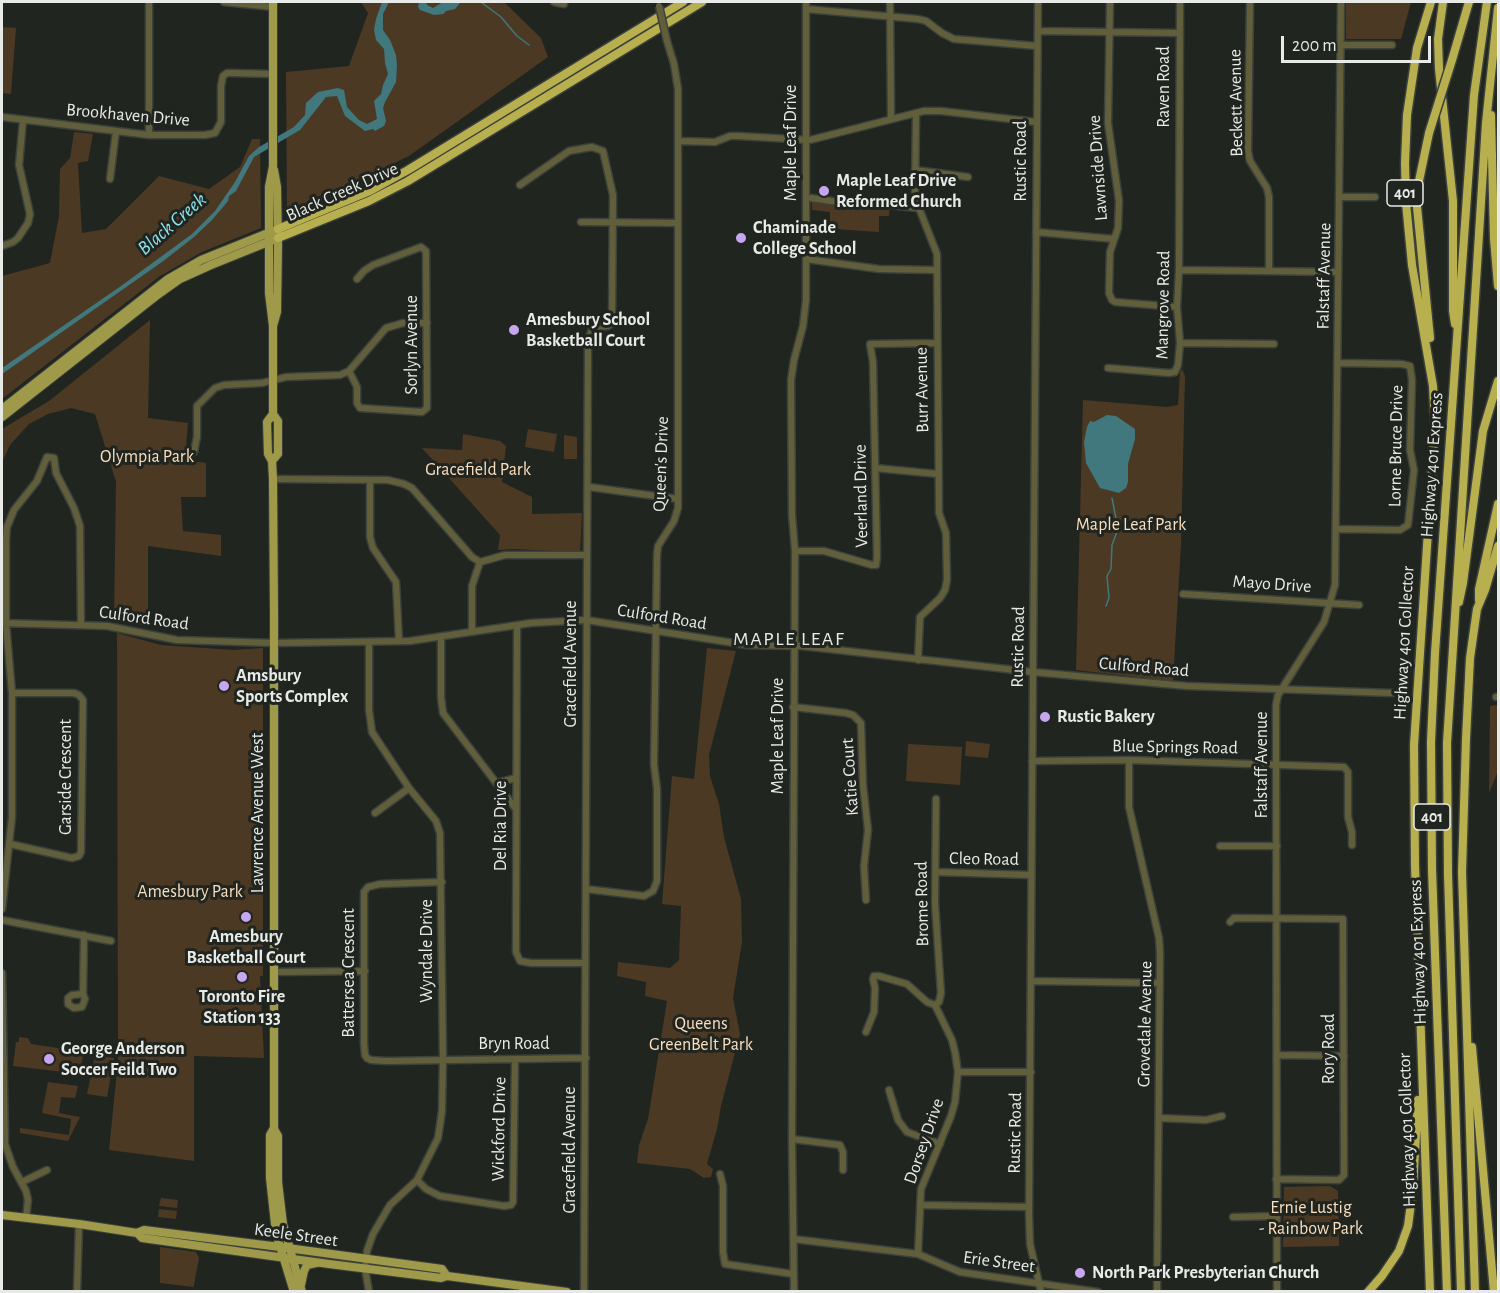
<!DOCTYPE html>
<style>
body{margin:0}
#map{position:relative;width:1500px;height:1293px;overflow:hidden;background:#212520;font-family:"Alegreya Sans",sans-serif}
canvas{display:block}
.frame{position:absolute;inset:0;border:3px solid #e7eae6;pointer-events:none}
.scale{position:absolute;left:1281px;top:36px;width:150px;height:27px;box-sizing:border-box;border:3px solid #e7eae6;border-top:0;padding-left:8px;font-size:18px;line-height:21px;white-space:nowrap;color:#e7eae6;-webkit-text-stroke:4px #212520;paint-order:stroke}
</style>
<div id="map">
<canvas width="1500" height="1293"></canvas>
<div class="frame"></div>
<div class="scale">200 m</div>
</div>
<script>
const ctx = document.querySelector('canvas').getContext('2d');
ctx.lineJoin = 'round';
function paint(path, color) { ctx.fillStyle = color; ctx.fill(path, 'evenodd'); }
const poly = rows => new Path2D(rows.map(r => 'M' + r).join(''));
function stroke(path, color, width, dash) { ctx.strokeStyle = color; ctx.lineWidth = width; ctx.lineCap = dash ? 'butt' : 'round'; ctx.setLineDash(dash || []); ctx.stroke(path); }
function drawText(font, color, halo, rows, align = 'center') {
  ctx.font = font + ' "Alegreya Sans",sans-serif'; ctx.lineWidth = 6; ctx.setLineDash([]); ctx.textBaseline = 'middle'; ctx.strokeStyle = halo; ctx.fillStyle = color; for (const [text, x, y, turn = 0] of rows) {
    ctx.save(); ctx.translate(x, y); ctx.rotate((+turn || 0) * Math.PI / 180); ctx.textAlign = isNaN(turn) ? turn : align; if (halo) ctx.strokeText(text, 0, 0); ctx.fillText(text, 0, 0); ctx.restore();
  }
}
const green = poly([
 [361,2,504,2,541,38,548,57,409,156,287,215,286,72,349,66,368,13],
 [1346,2,1411,2,1401,39,1346,39],
 [2,27,16,28,11,94,2,93],
 [74,132,93,134,88,161,78,163,82,233,106,229,159,176,209,189,240,167,252,139,260,139,261,228,202,252,160,276,2,399,2,276,50,263,59,216,60,169,70,158],
 [812,202,890,207,889,216,879,216,879,232,835,229,835,225,830,223,830,212,812,210],
 [150,320,148,418,188,423,185,460,206,463,206,497,181,497,183,531,221,535,221,556,148,546,148,627,114,620,116,482,95,414,71,408,48,414,29,424,10,445,2,462,2,429,49,401],
 [1182,369,1185,376,1181,544,1173,681,1076,670,1083,400,1167,407,1178,405,1180,373],
 [528,429,557,434,554,452,525,447],
 [463,434,500,441,506,446,502,482,532,497,532,514,582,513,580,552,513,549,498,550,500,535,422,448,462,450],
 [564,435,577,437,577,459,564,459],
 [117,633,161,645,234,650,263,648,263,976,260,976,264,1058,194,1056,194,1161,109,1150,118,1061],
 [707,648,736,651,709,755,710,776,719,804,724,837,741,899,742,942,733,998,740,1034,721,1106,717,1129,707,1164,713,1169,711,1177,704,1178,690,1169,637,1163,639,1145,648,1119,667,1001,645,996,646,982,617,976,618,962,670,968,679,960,681,906,662,904,672,776,694,779],
 [1498,705,1498,771,1489,793,1490,706],
 [966,741,990,744,988,758,965,756],
 [908,744,962,747,960,785,906,781],
 [19,1037,28,1038,31,1044,71,1050,71,1045,75,1043,85,1044,80,1074,13,1066,16,1042,19,1042],
 [95,1055,114,1058,107,1097,87,1094],
 [48,1082,78,1086,75,1098,61,1097,59,1113,80,1117,68,1141,20,1133,20,1128,69,1135,71,1119,42,1113],
 [1330,1186,1338,1191,1339,1246,1283,1247,1284,1187],
 [161,1198,178,1200,177,1208,159,1206],
 [159,1209,177,1211,176,1219,158,1217],
 [160,1247,196,1252,199,1258,193,1290,193,1287,160,1283]
]);
const water = poly([
 [382,2,389,2,383,14,383,30,390,40,396,55,397,65,396,82,385,102,383,108,386,121,384,126,375,131,373,129,365,131,345,116,337,96,326,97,300,130,254,157,236,191,229,196,228,201,212,220,194,237,162,262,2,374,2,368,121,286,192,234,215,211,235,182,249,156,259,147,294,127,305,115,306,103,318,92,338,88,344,90,347,107,359,120,367,124,377,119,374,101,381,94,383,85,388,74,385,63,384,49,376,40,374,30,376,19],
 [419,2,426,2,427,5,433,8,443,2,461,2,455,9,446,11,443,14,434,15,420,10,418,7],
 [1107,415,1116,416,1135,429,1135,439,1128,464,1128,482,1126,488,1119,493,1100,488,1086,463,1084,442,1087,427,1090,421,1094,422]
]);
const stream = poly([
 [481,2,501,17,517,36,529,45],
 [1106,606,1109,598,1107,576,1111,569,1112,545,1118,529,1112,498]
]);
const minor = poly([
 [149,2,149,135],
 [224,2,273,7],
 [554,2,564,4],
 [890,2,891,118],
 [1038,2,1029,1214,1030,1244,1041,1292],
 [1110,2,1108,123,1119,201,1118,228,1110,252,1109,293,1112,300,1115,302,1177,307],
 [1250,2,1248,151,1250,161,1267,188,1269,197,1269,270],
 [806,9,918,19,926,21,942,33,954,39,1037,46],
 [1038,31,1179,33],
 [1341,45,1392,45],
 [916,113,915,198,937,254,939,513,946,533,947,580,945,590,940,598,920,617,918,660],
 [2,117,149,135,205,135,215,133,221,122,221,86,223,76,227,73,233,73,273,74],
 [678,141,715,142,730,136,738,136,810,140,924,111,941,111,1036,122],
 [915,170,968,177],
 [110,179,116,131],
 [520,185,569,151,592,147,603,151,613,195,612,323,608,326,597,327,592,330,588,340,584,1292],
 [1340,197,1375,197],
 [811,198,845,203,853,206,888,205,918,208],
 [581,222,678,223],
 [1036,232,1114,239],
 [2,246,13,242,18,238,28,223,30,214,19,165,23,120],
 [806,259,879,269,936,270],
 [1179,270,1338,272],
 [1180,343,1274,344],
 [1108,368,1169,373,1175,372,1178,365,1180,343,1177,307,1179,270,1180,2],
 [349,371,357,387,357,403,360,408,422,412,427,408,426,251,421,247,373,265,364,271,357,279],
 [194,452,197,437,197,406,215,388,224,385,262,383,286,377,340,375,349,371,386,328,403,323,427,323],
 [875,468,938,474],
 [273,479,388,480,404,484,412,488,472,557,480,562],
 [370,480,370,537,373,548,396,582,399,641],
 [589,487,678,499],
 [1337,529,1400,530,1408,525,1414,470,1410,450,1412,380,1410,366,1402,364,1338,363],
 [795,551,824,551,872,565,876,565,877,557,873,362,870,344,936,343],
 [480,562,505,555,587,555],
 [1183,594,1359,605],
 [2,623,107,626,177,640,274,643,410,641,531,623,586,620,747,645,802,646,1033,672,1187,686,1392,693],
 [517,626,516,952,520,961,531,963,585,963],
 [472,631,472,586,480,562],
 [441,637,441,697,443,713,516,809],
 [1496,697,1498,697],
 [793,707,846,713,853,715,861,723,863,785,868,830,864,866,866,900],
 [1129,760,1129,807,1159,938,1160,953,1157,1292],
 [1032,761,1129,760,1344,767,1348,772,1348,817,1352,832,1352,845],
 [496,783,516,778],
 [375,813,409,788],
 [10,844,72,858,79,856,81,852,83,700,79,695,74,693,12,693],
 [1220,846,1277,846],
 [936,872,1031,875],
 [442,882,380,884,368,887,364,892,364,1043,365,1055,367,1058,371,1060,386,1061,586,1058],
 [586,889,644,896,653,891,657,881,657,789,654,764,657,555,658,546,674,521,678,508,678,89,674,64,667,41],
 [2,909,12,817,12,693,6,623,6,539,7,527,14,510,37,481,47,457,54,458,56,473,74,508,80,526,81,625],
 [2,920,111,941],
 [1230,922,1234,918,1343,919,1344,1175,1339,1180,1276,1179],
 [274,972,365,971],
 [2,973,5,1144,13,1167,26,1191,28,1200,26,1218],
 [1031,981,1160,983],
 [83,994,85,999,82,1007,74,1008,68,1004,68,998,72,995,83,994,84,935],
 [935,1005,939,1002,941,993,935,903,936,799],
 [866,1032,874,1012,875,988,873,979,874,976,879,976,907,984,927,1002,935,1005,952,1040,955,1052,958,1072,955,1102,951,1116,921,1189,918,1254],
 [1278,1055,1344,1056],
 [958,1072,1031,1072],
 [889,1090,898,1120,907,1132,940,1144],
 [1159,1118,1206,1120,1222,1116],
 [792,1139,840,1145,843,1152,843,1170],
 [720,1174,723,1186,723,1252,725,1264,793,1274],
 [417,1180,426,1189,440,1196,504,1206,511,1205,513,1202,515,1060],
 [22,1182,47,1170],
 [920,1205,1029,1207],
 [1233,1217,1276,1216],
 [793,1239,918,1254,960,1272,1098,1292],
 [77,1292,79,1224],
 [369,1292,365,1268,367,1251,373,1234,390,1205,417,1180,438,1138,442,1111,443,1058,440,833,436,821,409,788,372,732,369,710,369,642],
 [794,1292,792,1139,795,551,792,515,791,380,794,360,803,326,806,300,806,2],
 [1277,1292,1276,705,1278,695,1324,622,1335,585,1341,2]
]);
const major = poly([
 [273,2,273,166,269,187,269,293,273,326],
 [2,409,168,279,201,260,278,229],
 [273,414,267,422,268,454,272,461,273,479,274,613,274,1128,270,1135,270,1178,276,1233,294,1292],
 [2,417,156,296,180,279,211,265,278,238],
 [272,461,278,454,278,421,273,414,273,326,277,312,278,245,277,187,274,170],
 [274,1129,278,1136,278,1182,283,1224,302,1292],
 [2,1215,79,1224,137,1233,144,1230,280,1247,442,1269,447,1276],
 [137,1233,142,1238,329,1264,441,1278,447,1276,567,1292],
 [301,1285,304,1271,307,1265,316,1263]
]);
const highway = poly([
 [1443,2,1438,39,1439,69,1453,201,1453,311,1455,324],
 [1452,60,1469,2],
 [1491,115,1494,239,1498,286],
 [1429,133,1419,181,1417,207,1430,338],
 [278,229,370,191,408,170,683,2],
 [278,238,369,201,408,181,702,2],
 [1479,600,1479,589,1498,504],
 [1459,602,1463,583,1483,431,1498,381],
 [1472,1047,1494,1292],
 [1368,1292,1382,1276,1399,1251,1408,1226,1413,1188,1418,1100],
 [1430,1292,1415,866,1414,745,1435,424,1433,386,1412,265,1406,203,1405,163,1407,115,1417,48,1431,2],
 [1447,1292,1432,869,1431,742,1435,653,1474,95,1487,2],
 [1461,1292,1448,874,1447,743,1486,123,1498,8],
 [1475,1292,1462,872,1466,739,1470,658,1477,609,1485,590,1498,546]
]);
const minorBridge = poly([
 [659,6,667,41]
]);
const highwayBridge = poly([
 [1429,133,1452,60]
]);
const markers = [
 [824,191,6,"#c7a6f0"],
 [741,238,6,"#c7a6f0"],
 [514,330,6,"#c7a6f0"],
 [224,686,6,"#c7a6f0"],
 [1045,717,6,"#c7a6f0"],
 [246,917,6,"#c7a6f0"],
 [242,977,6,"#c7a6f0"],
 [49,1059,6,"#c7a6f0"],
 [1080,1273,6,"#c7a6f0"]
];
const shields = [
 [1405,193,36],
 [1432,817,36]
];
const shieldNames = [
 ["401",1405,193],
 ["401",1432,817]
];
const streetNames = [
 ["Raven Road",1164,87,-90],
 ["Beckett Avenue",1236,103,-91],
 ["Brookhaven Drive",128,115,5],
 ["Maple Leaf Drive",791,143,-90],
 ["Rustic Road",1021,161,-90],
 ["Lawnside Drive",1098,168,-94],
 ["Black Creek Drive",342,192,-24],
 ["Falstaff Avenue",1324,276,-89],
 ["Mangrove Road",1163,305,-89],
 ["Sorlyn Avenue",412,345,-90],
 ["Burr Avenue",922,390,-91],
 ["Lorne Bruce Drive",1396,446,-89],
 ["Queen's Drive",661,464,-88],
 ["Highway 401 Express",1432,465,-86],
 ["Veerland Drive",861,496,-91],
 ["Mayo Drive",1272,584,4],
 ["Culford Road",662,617,9],
 ["Culford Road",144,618,8],
 ["Highway 401 Collector",1404,643,-87],
 ["Rustic Road",1018,647,-89],
 ["Gracefield Avenue",571,664,-90],
 ["Culford Road",1144,667,5],
 ["Maple Leaf Drive",778,736,-90],
 ["Blue Springs Road",1175,747,1],
 ["Falstaff Avenue",1262,765,-90],
 ["Garside Crescent",66,777,-90],
 ["Katie Court",850,777,-94],
 ["Lawrence Avenue West",258,813,-90],
 ["Del Ria Drive",501,826,-90],
 ["Cleo Road",984,859,1],
 ["Brome Road",922,904,-91],
 ["Wyndale Drive",427,951,-90],
 ["Highway 401 Express",1418,952,-92],
 ["Battersea Crescent",349,973,-90],
 ["Grovedale Avenue",1145,1024,-89],
 ["Bryn Road",514,1044],
 ["Rory Road",1329,1049,-90],
 ["Wickford Drive",499,1129,-89],
 ["Highway 401 Collector",1407,1130,-92],
 ["Rustic Road",1015,1133,-89],
 ["Dorsey Drive",924,1141,-71],
 ["Gracefield Avenue",570,1150,-90],
 ["Keele Street",296,1235,8],
 ["Erie Street",999,1262,8]
];
const poiNames = [
 ["Maple Leaf Drive",836,181],
 ["Reformed Church",836,202],
 ["Chaminade",753,228],
 ["College School",753,249],
 ["Amesbury School",526,320],
 ["Basketball Court",526,341],
 ["Amsbury",236,676],
 ["Sports Complex",236,697],
 ["Rustic Bakery",1057,717],
 ["Amesbury",246,937,"center"],
 ["Basketball Court",246,958,"center"],
 ["Toronto Fire",242,997,"center"],
 ["Station 133",242,1018,"center"],
 ["George Anderson",61,1049],
 ["Soccer Feild Two",61,1070],
 ["North Park Presbyterian Church",1092,1273]
];
const parkNames = [
 ["Olympia Park",147,457],
 ["Gracefield Park",478,470],
 ["Maple Leaf Park",1131,525],
 ["Amesbury Park",190,892],
 ["Queens",701,1024],
 ["GreenBelt Park",701,1045],
 ["Ernie Lustig",1311,1208],
 ["- Rainbow Park",1311,1229]
];
const waterNames = [
 ["Black Creek",172,224,-41]
];
const neighbourhoodNames = [
 ["MAPLE LEAF",789,639]
];
paint(green, '#4b3924');
paint(water, '#41787e');
stroke(stream, '#41787e', 1.5);
stroke(minor, '#3d413c', 9);
stroke(major, '#3d413c', 10);
stroke(highway, '#3d413c', 11);
stroke(minor, '#615f3b', 6);
stroke(major, '#9f994a', 8);
stroke(highway, '#b8b04f', 8);
stroke(minorBridge, '#3d413c', 9, []);
stroke(highwayBridge, '#3d413c', 11, []);
stroke(minorBridge, '#615f3b', 6);
stroke(highwayBridge, '#b8b04f', 8);
for (const [x, y, r, color] of markers) { const dot = new Path2D(); dot.arc(x, y, r, 0, 2 * Math.PI); ctx.fillStyle = color; ctx.fill(dot); stroke(dot, '#212520', 2); }
for (const [x, y, w] of shields) { const box = new Path2D(); box.roundRect(x - w / 2, y - 13, w, 26, 4.5); ctx.fillStyle = '#212520'; ctx.fill(box); stroke(box, '#e7eae6', 1.5); }
drawText('bold 16px', '#e7eae6', null, shieldNames);
drawText('18px', '#e7eae6', '#212520', streetNames);
drawText('bold 18px', '#e7eae6', '#212520', poiNames, 'left');
drawText('18px', '#fbdfbe', '#212520', parkNames);
drawText('italic 20px', '#89e5ef', '#212520', waterNames);
ctx.letterSpacing = '1.5px';
drawText('20px', '#e7eae6', '#212520', neighbourhoodNames);
ctx.letterSpacing = '0px';
</script>
